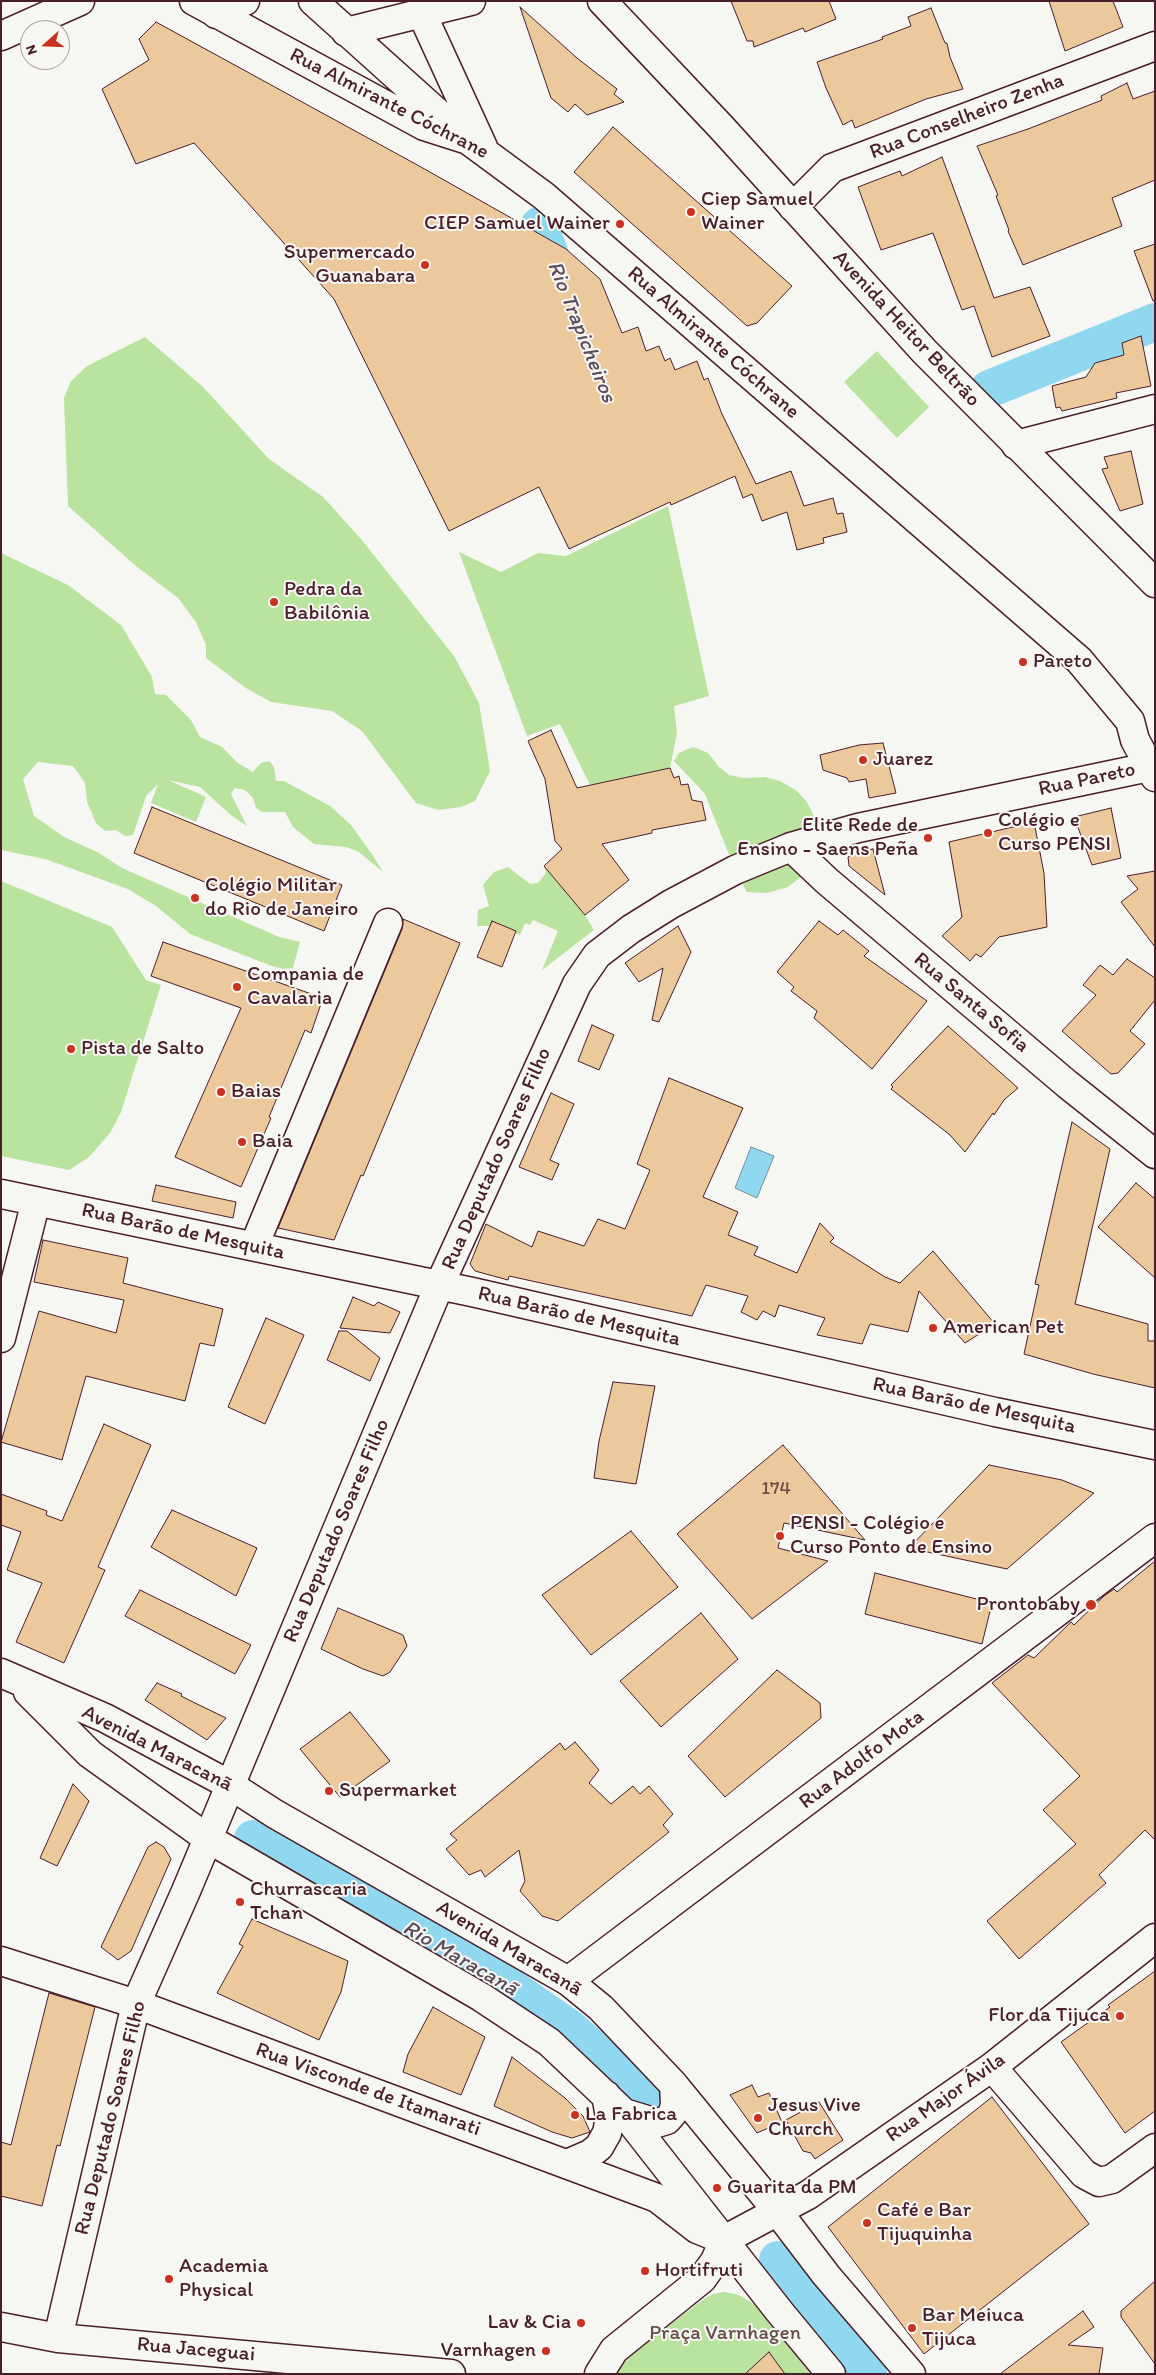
<!DOCTYPE html>
<meta charset="utf-8">
<style>
body{margin:0}
#map{position:relative;width:1156px;height:2375px;overflow:hidden;background:#f6f6f2;font-family:Itim,sans-serif}
canvas{display:block}
.frame{position:absolute;inset:0;border:2px solid #4a1f2b;pointer-events:none}
.north{position:absolute;left:20px;top:20px;width:50px;height:50px;box-sizing:border-box;background:#f6f6f2;border:1px solid #b1a0a2;border-radius:50%;rotate:250deg;font-size:14px;font-weight:700;line-height:20px;text-align:center;color:#4a1f2b}
.north::after{content:'';display:block;margin:auto;width:18px;height:22px;background:#c8321e;clip-path:polygon(50% 0,100% 100%,50% 72%,0 100%)}
</style>
<div id="map">
<canvas width="1156" height="2375"></canvas>
<div class="frame"></div>
<div class="north">N</div>
</div>
<script>
const ctx = document.querySelector('canvas').getContext('2d');
ctx.lineJoin = 'round';
function paint(path, color) { ctx.fillStyle = color; ctx.fill(path, 'evenodd'); }
const poly = rows => new Path2D(rows.map(r => 'M' + r).join(''));
function stroke(path, color, width, dash) { ctx.strokeStyle = color; ctx.lineWidth = width; ctx.lineCap = dash ? 'butt' : 'round'; ctx.setLineDash(dash || []); ctx.stroke(path); }
function drawText(font, color, halo, rows, align = 'center') {
  ctx.font = font + ' Itim,sans-serif'; ctx.lineWidth = 4; ctx.setLineDash([]); ctx.textBaseline = 'middle'; ctx.strokeStyle = halo; ctx.fillStyle = color; for (const [text, x, y, turn = 0] of rows) {
    ctx.save(); ctx.translate(x, y); ctx.rotate((+turn || 0) * Math.PI / 180); ctx.textAlign = isNaN(turn) ? turn : align; if (halo) ctx.strokeText(text, 0, 0); ctx.fillText(text, 0, 0); ctx.restore();
  }
}
const green = poly([
 [145,337,203,387,269,459,323,497,361,539,454,656,479,703,490,771,475,801,461,807,438,810,416,803,362,731,332,711,271,702,246,688,206,658,206,645,196,622,178,598,136,566,68,506,64,398,71,381,87,366],
 [877,351,929,407,897,438,844,382],
 [668,506,709,696,674,706,677,733,670,768,590,785,560,724,527,736,459,552,501,572,538,553,566,556],
 [1,553,68,585,121,625,152,677,155,694,166,695,191,720,200,737,222,747,238,763,253,772,261,763,269,761,274,767,276,781,284,781,330,806,351,825,372,854,383,872,359,852,346,847,314,844,293,827,285,812,262,812,256,808,253,798,245,790,235,788,231,794,247,826,232,816,200,787,168,780,206,797,196,822,151,803,158,784,146,796,133,835,125,836,116,830,105,831,96,823,87,802,85,783,73,766,38,762,23,779,34,816,64,837,99,853,122,868,279,937,300,942,293,968,283,969,269,965,190,934,156,906,128,889,45,859,1,850],
 [693,747,708,753,719,767,729,775,744,778,765,777,780,781,797,791,807,802,813,814,816,842,803,875,788,887,767,893,747,892,735,870,705,794,674,761,679,753],
 [544,866,585,915,594,930,542,970,558,931,533,920,530,925,525,923,520,935,515,933,516,931,492,921,490,926,477,926,478,910,489,906,483,885,494,872,508,867,530,884,538,883,546,873],
 [1,881,112,927,146,980,161,985,121,1112,110,1133,89,1157,69,1170,1,1156],
 [725,2292,739,2295,761,2308,810,2374,615,2374,630,2355,704,2299,713,2294]
]);
const water = poly([
 [751,1147,774,1156,757,1198,735,1188,751,1147]
]);
const river = poly([
 [539,226,561,284],
 [989,389,1155,322],
 [253,1839,510,1987,569,2028,652,2100],
 [778,2260,868,2374]
]);
const building = poly([
 [731,1,829,1,836,19,805,32,803,28,754,47,753,41,747,41,731,1],
 [1049,1,1113,1,1123,27,1065,51,1049,1],
 [520,7,577,58,617,89,614,94,624,102,587,115,575,104,568,112,551,98,520,7],
 [931,8,945,43,947,43,950,57,963,89,926,99,855,128,852,120,843,125,826,88,817,62,883,39,882,37,911,26,908,17,931,8],
 [156,22,421,167,566,249,600,279,622,333,638,327,646,351,659,346,665,361,670,358,675,370,697,361,704,380,708,378,722,414,756,484,791,471,804,506,833,498,837,514,843,513,847,532,823,538,824,543,797,550,787,512,762,521,752,494,743,498,735,476,671,505,670,502,569,549,539,487,449,531,334,299,194,143,136,164,102,89,149,60,139,39,156,22],
 [1127,83,1133,99,1155,91,1155,180,1112,198,1122,226,1023,265,1008,231,1009,230,996,196,998,195,977,146,1028,129,1102,100,1101,96,1127,83],
 [613,127,792,286,757,323,747,326,574,172,613,127],
 [942,157,994,298,1030,287,1050,336,992,357,974,306,962,310,933,233,881,250,858,187,900,171,902,176,942,157],
 [1155,244,1155,301,1153,301,1134,251,1155,244],
 [1141,336,1151,386,1116,393,1117,398,1062,411,1060,407,1056,408,1052,386,1086,377,1095,363,1124,355,1122,343,1141,336],
 [1131,451,1143,504,1120,511,1102,469,1108,468,1104,457,1131,451],
 [551,730,577,788,670,768,674,778,679,776,681,785,688,784,692,800,702,802,706,820,652,830,652,833,602,844,629,880,585,915,544,866,562,849,555,841,545,779,528,741,551,730],
 [883,743,896,793,869,798,866,779,849,782,847,778,823,770,820,755,859,745,883,743],
 [152,807,342,885,324,931,134,853,152,807],
 [1111,808,1121,858,1092,865,1074,817,1111,808],
 [1034,822,1044,873,1047,927,999,937,981,957,976,954,970,961,942,936,962,917,949,842,1034,822],
 [873,849,885,895,849,866,848,857,858,851,873,849],
 [1155,871,1155,947,1121,902,1138,889,1127,876,1155,871],
 [403,919,460,943,363,1176,361,1175,334,1240,278,1228,402,929,403,919],
 [492,921,516,931,502,967,477,957,492,921],
 [819,921,838,935,843,930,869,951,864,956,927,1001,872,1069,814,1018,817,1011,791,991,794,987,777,972,819,921],
 [678,926,691,952,659,1022,652,1020,663,968,639,982,625,963,678,926],
 [163,942,323,998,311,1033,305,1030,269,1117,271,1118,241,1187,175,1157,241,1008,151,976,163,942],
 [1127,959,1155,978,1155,1000,1130,1031,1145,1044,1118,1073,1111,1074,1062,1031,1096,995,1083,985,1100,965,1113,975,1127,959],
 [592,1025,614,1035,599,1070,578,1061,592,1025],
 [948,1026,1018,1088,1004,1100,994,1115,993,1113,965,1152,950,1135,891,1089,893,1087,891,1085,948,1026],
 [669,1078,743,1108,703,1197,738,1212,728,1235,758,1247,754,1255,797,1273,820,1223,834,1238,830,1242,885,1277,900,1283,933,1251,995,1324,965,1343,919,1291,908,1332,870,1324,862,1344,817,1335,825,1318,779,1305,775,1317,763,1311,757,1320,741,1312,748,1296,706,1285,692,1316,509,1276,508,1280,475,1271,470,1264,486,1224,532,1247,538,1231,584,1246,598,1219,625,1229,650,1170,637,1164,669,1078],
 [551,1093,574,1104,550,1160,559,1164,552,1180,519,1167,551,1093],
 [1072,1122,1110,1149,1075,1304,1148,1324,1148,1341,1155,1341,1155,1388,1093,1374,1024,1354,1039,1285,1035,1284,1072,1122],
 [1136,1183,1155,1199,1155,1278,1098,1227,1136,1183],
 [156,1185,236,1202,233,1218,152,1201,156,1185],
 [43,1240,128,1258,123,1283,223,1309,214,1346,200,1343,185,1401,86,1376,62,1460,1,1442,39,1311,116,1333,124,1300,34,1282,43,1240],
 [353,1297,374,1306,378,1302,400,1312,390,1333,340,1328,353,1297],
 [266,1318,304,1335,265,1424,228,1407,266,1318],
 [339,1331,347,1331,380,1358,370,1381,327,1360,339,1331],
 [613,1382,655,1386,636,1484,594,1478,599,1441,613,1382],
 [104,1424,151,1445,98,1567,105,1570,64,1663,16,1642,42,1583,7,1570,21,1532,1,1525,1,1494,47,1511,46,1515,62,1521,104,1424],
 [783,1445,865,1540,784,1523,778,1548,828,1561,752,1619,677,1534,783,1445],
 [989,1465,1062,1480,1094,1493,1007,1569,909,1548,989,1465],
 [172,1510,257,1548,236,1596,151,1547,172,1510],
 [631,1531,678,1587,591,1655,542,1595,631,1531],
 [1155,1561,1155,1840,1145,1830,1099,1875,1106,1883,1019,1959,987,1921,1076,1844,1043,1810,1080,1776,992,1683,1028,1655,1034,1658,1071,1622,1074,1625,1104,1596,1114,1589,1117,1592,1155,1561],
 [875,1573,992,1603,982,1644,865,1614,875,1573],
 [140,1590,251,1645,235,1674,125,1616,140,1590],
 [338,1608,403,1635,407,1646,390,1672,383,1676,363,1669,321,1649,338,1608],
 [701,1613,738,1659,661,1727,620,1681,701,1613],
 [777,1670,820,1703,821,1718,725,1797,688,1756,777,1670],
 [157,1683,182,1694,181,1696,195,1703,226,1718,207,1740,145,1700,157,1683],
 [350,1712,390,1761,340,1797,300,1749,350,1712],
 [575,1742,599,1770,589,1783,611,1804,633,1786,640,1794,649,1786,673,1814,663,1825,669,1832,558,1921,542,1916,520,1891,525,1881,519,1850,485,1877,481,1870,469,1875,446,1849,457,1840,450,1834,560,1743,565,1750,575,1742],
 [73,1784,89,1801,57,1866,40,1858,73,1784],
 [156,1842,164,1847,171,1859,131,1951,118,1960,101,1947,148,1847,156,1842],
 [252,1919,348,1961,341,1992,319,2040,217,1993,243,1946,239,1944,252,1919],
 [1155,1971,1155,2111,1125,2133,1061,2042,1110,2007,1108,2005,1155,1971],
 [49,1993,95,2007,60,2146,57,2145,42,2206,1,2196,1,2142,11,2145,49,1993],
 [433,2007,485,2037,461,2095,403,2072,408,2054,433,2007],
 [512,2057,565,2098,583,2116,590,2132,572,2138,552,2132,494,2106,512,2057],
 [752,2085,758,2097,769,2093,782,2122,757,2133,730,2095,752,2085],
 [992,2097,1089,2224,924,2354,828,2227,992,2097],
 [819,2102,843,2140,815,2159,811,2153,803,2151,786,2120,819,2102],
 [1155,2281,1155,2364,1121,2317,1121,2311,1155,2281],
 [1083,2311,1094,2327,1068,2345,1103,2348,1099,2374,1000,2374,1083,2311],
 [769,2352,785,2374,745,2374,769,2352]
]);
const minor = poly([
 [194,1,424,126,468,140,544,196,1079,660,1130,721,1135,740,1155,777],
 [313,1,461,134],
 [216,14,245,1],
 [422,14,483,147],
 [346,32,471,1],
 [1,36,80,1],
 [793,207,832,168,1155,46],
 [1016,445,1155,409],
 [791,847,827,881,1067,1084,1155,1154],
 [1,1194,472,1292,995,1412,1155,1445],
 [254,1246,388,923],
 [1,1338,36,1201],
 [1,1961,136,2004,657,2198,697,2229,724,2240],
 [568,1981,1155,1538],
 [992,2067,1084,2174,1099,2182,1112,2179,1155,2148],
 [724,2240,808,2195,992,2067,1155,1938],
 [1,2327,58,2338,451,2374],
 [58,2338,136,2004,186,1891,439,1286,577,984,597,955,631,929,671,904,735,870,791,847,858,828,1149,767],
 [599,2374,614,2350,702,2279,715,2261,724,2240]
]);
const major = poly([
 [602,1,722,128,924,351,1155,583],
 [1,1673,105,1718,230,1785,275,1814,568,1981,601,2008,674,2085,778,2212,826,2275,911,2374],
 [28,1692,90,1754,207,1838,481,1997,549,2042,624,2113,779,2311,831,2374],
 [624,2113,657,2123,667,2120,673,2113,675,2104,674,2085],
 [567,2164,590,2154,599,2147,607,2133,610,2117,606,2095]
]);
const markers = [
 [691,212,5,"#c8321e"],
 [620,224,5,"#c8321e"],
 [425,265,5,"#c8321e"],
 [274,602,5,"#c8321e"],
 [1023,662,5,"#c8321e"],
 [863,760,5,"#c8321e"],
 [988,833,5,"#c8321e"],
 [928,838,5,"#c8321e"],
 [195,898,5,"#c8321e"],
 [237,987,5,"#c8321e"],
 [71,1049,5,"#c8321e"],
 [221,1092,5,"#c8321e"],
 [242,1142,5,"#c8321e"],
 [933,1328,5,"#c8321e"],
 [780,1536,5,"#c8321e"],
 [1091,1605,6,"#c8321e"],
 [329,1791,5,"#c8321e"],
 [240,1902,5,"#c8321e"],
 [1120,2016,5,"#c8321e"],
 [575,2115,5,"#c8321e"],
 [758,2118,5,"#c8321e"],
 [717,2188,5,"#c8321e"],
 [867,2223,5,"#c8321e"],
 [645,2271,5,"#c8321e"],
 [169,2279,5,"#c8321e"],
 [581,2323,5,"#c8321e"],
 [912,2328,5,"#c8321e"],
 [546,2351,5,"#c8321e"]
];
const numberNames = [
 ["174",776,1489]
];
const streetNames = [
 ["Rua Almirante Cóchrane",389,104,27],
 ["Rua Conselheiro Zenha",967,117,-21],
 ["Avenida Heitor Beltrão",906,329,47],
 ["Rua Almirante Cóchrane",713,343,41],
 ["Rua Pareto",1087,780,-12],
 ["Rua Santa Sofia",971,1003,40],
 ["Rua Deputado Soares Filho",497,1159,-66],
 ["Rua Barão de Mesquita",183,1232,12],
 ["Rua Barão de Mesquita",579,1317,13],
 ["Rua Barão de Mesquita",974,1406,12],
 ["Rua Deputado Soares Filho",337,1531,-67],
 ["Avenida Maracanã",157,1749,27],
 ["Rua Adolfo Mota",862,1760,-37],
 ["Avenida Maracanã",509,1949,31],
 ["Rua Visconde de Itamarati",368,2090,20],
 ["Rua Major Ávila",946,2098,-35],
 ["Rua Deputado Soares Filho",111,2118,-76],
 ["Rua Jaceguai",196,2350,5]
];
const poiNames = [
 ["Ciep Samuel",701,200],
 ["Wainer",701,224],
 ["CIEP Samuel Wainer",610,224,"right"],
 ["Supermercado",415,253,"right"],
 ["Guanabara",415,277,"right"],
 ["Pedra da",284,590],
 ["Babilônia",284,614],
 ["Pareto",1033,662],
 ["Juarez",873,760],
 ["Colégio e",998,821],
 ["Curso PENSI",998,845],
 ["Elite Rede de",918,826,"right"],
 ["Ensino - Saens Peña",918,850,"right"],
 ["Colégio Militar",205,886],
 ["do Rio de Janeiro",205,910],
 ["Compania de",247,975],
 ["Cavalaria",247,999],
 ["Pista de Salto",81,1049],
 ["Baias",231,1092],
 ["Baia",252,1142],
 ["American Pet",943,1328],
 ["PENSI - Colégio e",790,1524],
 ["Curso Ponto de Ensino",790,1548],
 ["Prontobaby",1080,1605,"right"],
 ["Supermarket",339,1791],
 ["Churrascaria",250,1890],
 ["Tchan",250,1914],
 ["Flor da Tijuca",1110,2016,"right"],
 ["Jesus Vive",768,2106],
 ["Church",768,2130],
 ["La Fabrica",585,2115],
 ["Guarita da PM",727,2188],
 ["Café e Bar",877,2211],
 ["Tijuquinha",877,2235],
 ["Academia",179,2267],
 ["Physical",179,2291],
 ["Hortifruti",655,2271],
 ["Bar Meiuca",922,2316],
 ["Tijuca",922,2340],
 ["Lav & Cia",571,2323,"right"],
 ["Varnhagen",536,2351,"right"]
];
const parkNames = [
 ["Praça Varnhagen",725,2334]
];
const waterNames = [
 ["Rio Trapicheiros",581,332,68],
 ["Rio Maracanã",460,1959,30]
];
paint(green, '#b9e39f');
paint(water, '#8fd8f0');
stroke(water, '#738ea1', 1);
stroke(river, '#8fd8f0', 38);
paint(building, '#ebc99c');
stroke(building, '#4a1f2b', 1);
stroke(minor, '#4a1f2b', 31);
stroke(major, '#4a1f2b', 31);
stroke(minor, '#f6f6f2', 28);
stroke(major, '#f6f6f2', 28);
for (const [x, y, r, color] of markers) { const dot = new Path2D(); dot.arc(x, y, r, 0, 2 * Math.PI); ctx.fillStyle = color; ctx.fill(dot); stroke(dot, '#f6f6f2', 2); }
drawText('19px', '#724a47', null, numberNames);
drawText('21px', '#4a1f2b', '#f6f6f2', streetNames);
drawText('21px', '#4a1f2b', '#f6f6f2', poiNames, 'left');
drawText('21px', '#665048', '#f6f6f2', parkNames);
drawText('italic 22px', '#5b4d5c', '#f6f6f2', waterNames);
</script>
